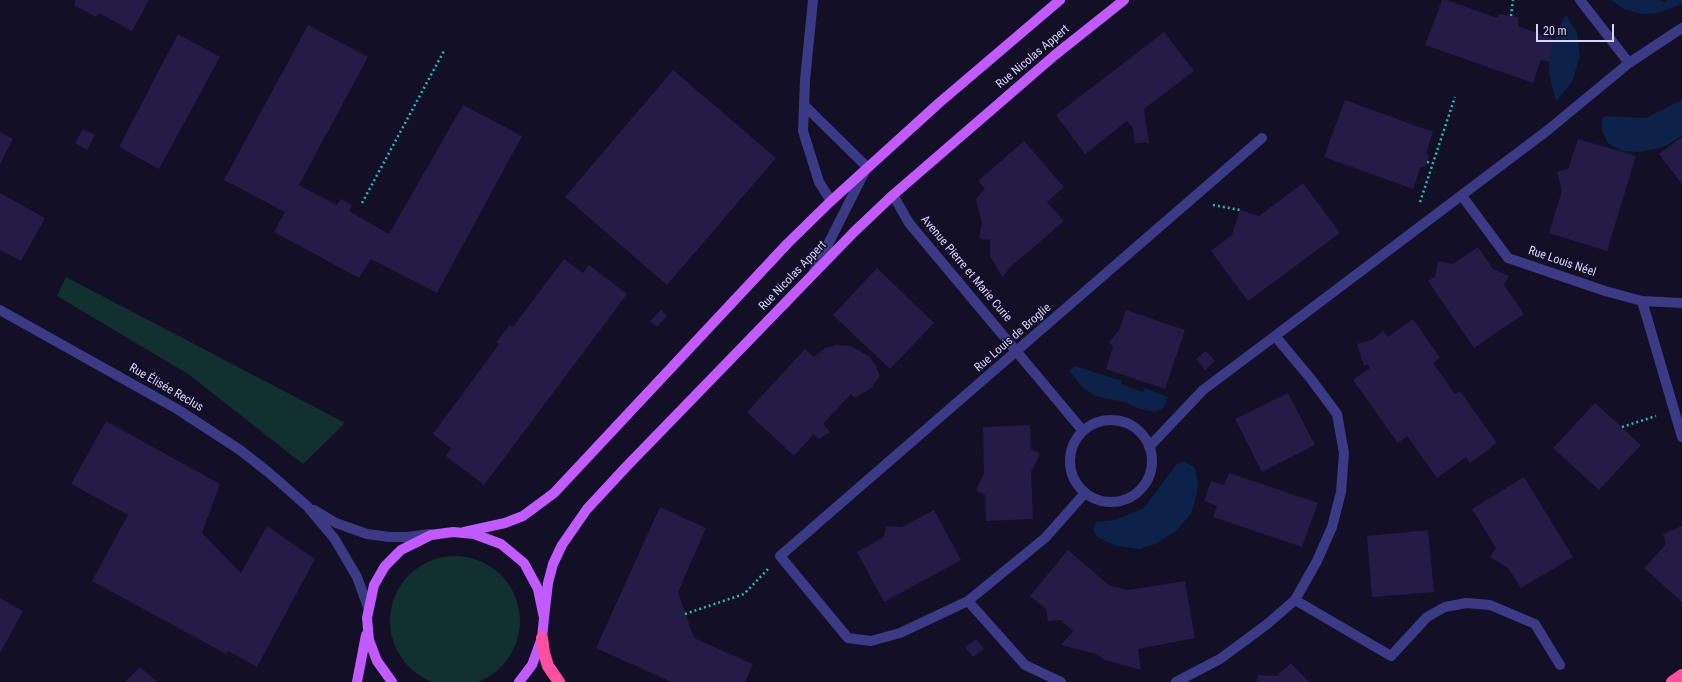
<!DOCTYPE html>
<meta charset="utf-8">
<style>
body{margin:0}
#map{position:relative;width:1682px;height:682px;overflow:hidden;background:#130f26;font-family:"Roboto Condensed",sans-serif}
canvas{display:block}
.scale{position:absolute;left:1536px;top:24px;width:78px;height:18px;box-sizing:border-box;border:2px solid #d9d4ff;border-top:0;padding-left:5px;font-size:12px;line-height:14px;white-space:nowrap;color:#d9d4ff;-webkit-text-stroke:3px #130f26;paint-order:stroke}
</style>
<div id="map">
<canvas width="1682" height="682"></canvas>
<div class="scale">20 m</div>
</div>
<script>
const ctx = document.querySelector('canvas').getContext('2d');
ctx.lineJoin = 'round';
function paint(path, color) { ctx.fillStyle = color; ctx.fill(path, 'evenodd'); }
const poly = rows => new Path2D(rows.map(r => 'M' + r).join(''));
function stroke(path, color, width, dash) { ctx.strokeStyle = color; ctx.lineWidth = width; ctx.lineCap = dash ? 'butt' : 'round'; ctx.setLineDash(dash || []); ctx.stroke(path); }
function drawText(font, color, halo, rows, align = 'center') {
  ctx.font = font + ' "Roboto Condensed",sans-serif'; ctx.lineWidth = 3; ctx.setLineDash([]); ctx.textBaseline = 'middle'; ctx.strokeStyle = halo; ctx.fillStyle = color; for (const [text, x, y, turn = 0] of rows) {
    ctx.save(); ctx.translate(x, y); ctx.rotate((+turn || 0) * Math.PI / 180); ctx.textAlign = isNaN(turn) ? turn : align; if (halo) ctx.strokeText(text, 0, 0); ctx.fillText(text, 0, 0); ctx.restore();
  }
}
const green = poly([
 [66,277,345,423,303,464,188,374,57,296],
 '390 621a65 65 0 1 1 130 0a65 65 0 1 1-130 0Z'
]);
const water = poly([
 [1611,0,1659,0,1665,3,1667,0,1682,0,1682,4,1658,13,1641,14,1624,9],
 [1566,15,1577,33,1580,56,1572,82,1556,101,1549,74,1549,56,1557,30],
 [1682,100,1682,136,1664,147,1640,152,1621,151,1608,143,1602,131,1602,120,1605,116,1646,118],
 [1075,366,1122,381,1121,384,1143,392,1145,388,1168,397,1163,408,1154,412,1137,408,1125,402,1095,396,1082,387,1069,370],
 [1184,461,1195,468,1198,485,1194,505,1190,515,1177,530,1158,543,1140,549,1117,546,1097,537,1093,529,1096,522,1115,520,1144,508,1176,465]
]);
const building = poly([
 [76,0,149,0,132,31,99,13,96,17,74,5],
 [1442,0,1446,0,1497,18,1499,14,1518,17,1518,26,1554,39,1549,62,1541,60,1533,83,1425,45],
 [308,25,368,57,299,185,337,205,341,199,352,205,349,211,389,234,463,105,522,136,437,293,371,259,359,278,274,232,285,212,224,180],
 [1164,32,1194,71,1144,109,1149,143,1146,143,1146,142,1135,144,1133,128,1127,121,1085,154,1056,115],
 [178,34,220,57,159,169,119,147],
 [673,70,776,158,667,285,565,197],
 [1345,100,1433,132,1426,153,1429,156,1425,166,1420,168,1413,189,1324,157],
 [83,129,95,135,87,150,75,143],
 [0,132,13,139,0,164],
 [1682,137,1682,184,1659,154],
 [1578,139,1636,156,1607,251,1549,233,1562,191,1557,172,1568,169],
 [1024,141,1064,187,1047,202,1064,221,1007,270,1008,271,1002,277,990,256,990,240,979,238,982,222,976,199,985,189,978,181],
 [1303,183,1340,233,1248,301,1211,251,1232,235,1240,210,1259,216],
 [0,193,45,218,21,261,0,250],
 [1478,247,1493,269,1509,276,1504,285,1524,314,1474,348,1428,281,1435,277,1438,261,1453,264],
 [564,259,583,273,589,265,627,294,484,485,446,456,451,448,433,434,499,344,496,342,510,325,513,327],
 [877,268,934,323,890,369,833,315],
 [661,310,667,316,657,327,650,321],
 [1126,310,1185,330,1165,389,1106,369,1113,347,1109,342,1119,330],
 [1413,319,1440,358,1433,363,1455,394,1460,391,1497,443,1470,463,1466,457,1437,478,1407,436,1398,443,1353,380,1370,368,1368,364,1364,366,1357,344,1373,339,1383,331,1388,337],
 [836,345,851,346,869,356,875,364,880,376,873,385,873,387,855,398,851,394,823,424,830,432,819,439,814,434,794,456,747,412,805,349,814,357,825,348],
 [1206,351,1215,361,1205,370,1196,359],
 [1288,393,1315,445,1262,472,1235,419],
 [1595,403,1641,445,1599,490,1553,448],
 [106,421,220,484,202,533,241,573,267,526,315,559,257,667,228,651,226,654,92,581,128,515,71,484],
 [1030,425,1031,449,1040,454,1031,472,1033,519,986,521,985,495,976,490,984,474,983,427],
 [1229,473,1318,503,1302,547,1213,517,1217,506,1204,501,1211,481,1224,485],
 [1524,477,1573,557,1521,588,1508,568,1490,557,1496,548,1472,509],
 [660,507,706,528,678,592,694,638,753,664,745,682,671,682,596,648],
 [934,510,961,560,884,602,857,552,884,537,886,526,902,527],
 [1682,526,1682,602,1644,568,1666,544,1663,534],
 [1428,530,1434,592,1372,597,1367,536],
 [1068,550,1110,586,1128,590,1185,581,1195,638,1138,649,1141,670,1105,660,1096,654,1061,645,1073,631,1060,620,1048,621,1046,609,1030,596],
 [0,598,23,611,0,653],
 [976,639,984,649,973,657,965,647],
 [1291,663,1309,682,1257,682,1258,675,1276,676],
 [140,667,157,682,125,682]
]);
const path = poly([
 [1511,16,1513,0],
 [1427,162,1432,163],
 [1420,202,1455,97],
 [362,203,445,49],
 [1213,205,1240,210],
 [1622,427,1656,416],
 [685,614,744,594,768,569]
]);
const minor = poly([
 [813,0,805,80,803,131,819,182,831,201],
 [1580,0,1629,63],
 [804,105,867,167,814,272],
 [893,195,909,223,1083,431],
 [1462,196,1508,258,1605,291,1642,301,1682,303],
 [1642,301,1682,437],
 [0,310,177,409,240,450,268,472,307,506,334,538,357,577,368,607],
 [1275,336,1548,130,1629,63,1682,28],
 '1070 461a41 41 0 1 1 82 0a41 41 0 1 1-82 0Z',
 [1149,447,1203,390,1275,336,1311,379,1337,414,1344,453,1341,492,1332,527,1317,561,1295,600,1266,625,1220,659,1176,682],
 [314,510,336,523,367,534,389,537,408,537,430,534],
 [1295,600,1391,656,1427,617,1445,607,1466,603,1490,605,1535,624,1560,665],
 [968,601,1045,538,1085,493],
 [1061,682,1025,665,968,601,900,633,871,641,848,638,780,556,1262,138]
]);
const major = poly([
 [464,532,505,523,523,516,554,493,788,243,831,201,939,103,1060,0],
 [544,618,548,583,553,564,562,545,587,509,626,467,854,232,893,195,1055,55,1124,0],
 [357,682,366,635],
 [392,682,377,661,369,640,367,618,374,585,385,566,401,550,431,535,453,532,474,534,501,544,524,563,538,589,544,618,542,638,532,665,519,682]
]);
const highway = poly([
 [542,638,544,653,548,666,559,682],
 [1672,682,1682,675]
]);
const streetNames = [
 ["Rue Nicolas Appert",1033,57,-40],
 ["Rue Louis Néel",1562,262,19],
 ["Avenue Pierre et Marie Curie",966,269,50],
 ["Rue Nicolas Appert",793,276,-46],
 ["Rue Louis de Broglie",1013,338,-41],
 ["Rue Élisée Reclus",166,388,30]
];
paint(green, '#12302f');
paint(water, '#0c2248');
paint(building, '#241b47');
stroke(path, '#2fb8b0', 2.5, [2, 3]);
stroke(minor, '#3d3a85', 10);
stroke(major, '#c25bff', 10);
stroke(highway, '#ff4fa3', 12);
drawText('12px', '#d9d4ff', '#130f26', streetNames);
</script>
